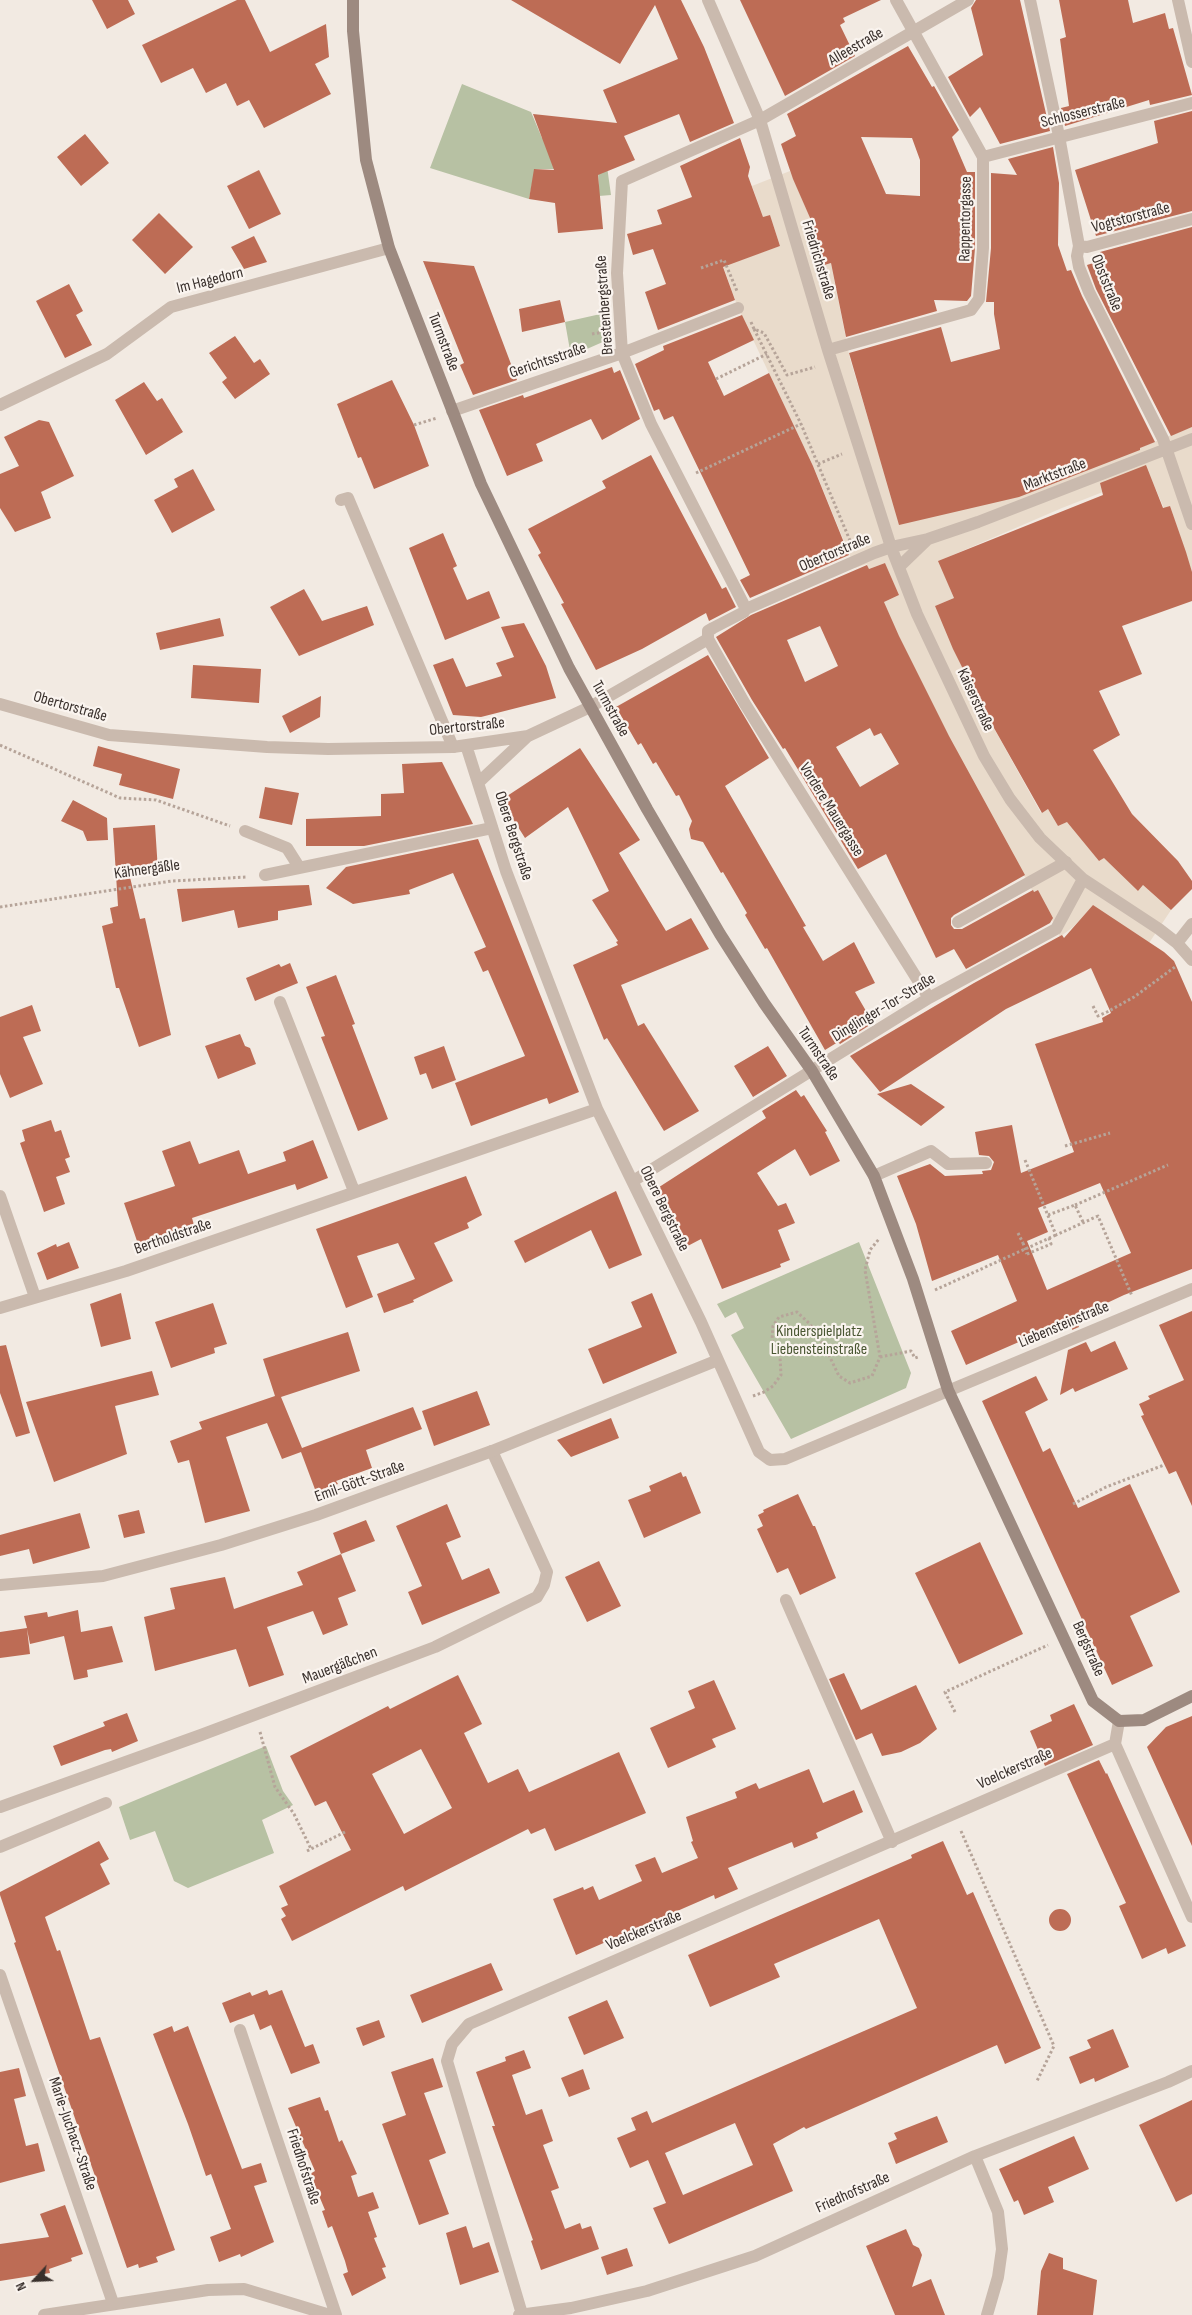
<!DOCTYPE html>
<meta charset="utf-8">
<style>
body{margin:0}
#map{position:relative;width:1192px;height:2315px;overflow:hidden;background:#f2eae2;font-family:"Sofia Sans Condensed",sans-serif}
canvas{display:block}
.north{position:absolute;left:10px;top:2255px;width:50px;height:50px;-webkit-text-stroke:4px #faf4ef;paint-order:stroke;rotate:245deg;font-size:14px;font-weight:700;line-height:20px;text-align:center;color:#39302c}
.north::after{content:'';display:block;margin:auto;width:18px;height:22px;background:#39302c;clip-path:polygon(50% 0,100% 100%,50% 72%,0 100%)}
</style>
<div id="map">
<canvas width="1192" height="2315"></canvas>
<div class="north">N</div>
</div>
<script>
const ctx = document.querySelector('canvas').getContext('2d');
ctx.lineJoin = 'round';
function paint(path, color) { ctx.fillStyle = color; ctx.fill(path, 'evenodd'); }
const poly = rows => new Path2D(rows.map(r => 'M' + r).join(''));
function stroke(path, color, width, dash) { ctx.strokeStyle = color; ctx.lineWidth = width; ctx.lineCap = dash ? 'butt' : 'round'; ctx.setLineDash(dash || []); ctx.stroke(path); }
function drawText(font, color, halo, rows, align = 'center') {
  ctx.font = font + ' "Sofia Sans Condensed",sans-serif'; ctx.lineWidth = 4.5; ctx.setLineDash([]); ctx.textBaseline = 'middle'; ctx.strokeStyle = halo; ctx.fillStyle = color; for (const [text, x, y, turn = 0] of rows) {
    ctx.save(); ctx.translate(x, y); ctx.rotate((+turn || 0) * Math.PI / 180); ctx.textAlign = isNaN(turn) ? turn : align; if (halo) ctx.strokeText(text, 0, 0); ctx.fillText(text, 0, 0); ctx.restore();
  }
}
const green = poly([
 [462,84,531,112,542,138,604,145,611,195,599,196,598,169,535,169,529,199,430,168],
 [605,313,605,341,571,356,565,322],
 [859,1242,911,1373,906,1388,791,1439,731,1335,744,1328,736,1312,725,1318,717,1304],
 [266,1746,283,1791,293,1805,262,1820,274,1853,188,1888,174,1881,155,1831,130,1840,119,1807]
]);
const plaza = poly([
 [790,171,814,227,818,267,831,263,850,359,880,458,951,512,1014,497,1192,427,1192,572,1170,506,1164,508,1149,474,1062,508,939,561,954,598,935,606,981,705,1041,813,1048,809,1058,826,1068,821,1099,861,1105,857,1138,891,1143,885,1171,910,1149,943,1093,906,1073,927,1060,937,1038,890,1033,892,977,790,922,685,893,624,884,602,899,595,885,563,869,569,867,564,855,568,814,468,738,308,723,266,780,246,770,215,763,217,752,186]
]);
const building = poly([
 [92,0,128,0,135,14,107,29],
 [237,0,245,0,270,52,326,24,329,57,315,64,331,94,264,128,249,100,237,106,226,83,206,93,193,68,161,83,142,45],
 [511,0,681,0,704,47,734,123,690,142,679,114,624,136,635,160,598,175,603,229,558,233,555,203,529,199,534,169,554,170,533,114,617,123,603,90,678,59,655,5,620,64],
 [740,0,881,0,843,18,845,22,840,25,855,56,785,96],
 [976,0,1020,0,1050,131,1000,144,980,107,970,117,948,77,983,55,971,8],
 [1059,0,1128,0,1133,23,1165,13,1169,29,1173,28,1192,95,1150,105,1149,100,1065,126,1061,108,1069,106,1060,39,1066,37],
 [908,46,932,87,934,86,959,130,952,137,967,172,975,172,975,248,971,296,967,301,934,300,937,311,846,337,831,263,818,267,808,230,814,227,793,179,781,144,796,136,787,114],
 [861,137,912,138,920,160,920,196,886,194],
 [1192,111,1192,211,1096,236,1075,170,1158,143,1154,121],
 [85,134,109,163,81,186,57,157],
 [740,138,750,167,748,176,763,217,770,215,780,246,723,267,735,300,658,330,645,292,666,284,653,249,633,255,627,234,662,224,657,210,692,197,680,166],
 [1053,147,1059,183,1058,245,1067,271,1071,270,1082,296,1155,442,1140,448,1140,450,1019,497,899,525,849,353,941,327,951,362,1000,349,994,314,994,302,986,302,991,248,991,173,1017,175,1008,159],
 [259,170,281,214,249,229,227,186],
 [159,213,193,247,165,274,132,240],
 [1192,227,1192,427,1171,436,1096,289,1087,265,1103,260,1100,252],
 [254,236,267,262,244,269,231,247],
 [423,261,474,266,517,380,473,395,460,365,464,363],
 [69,284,83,311,76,315,92,345,65,358,36,301],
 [560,300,565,322,522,332,519,309],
 [742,315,754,340,708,362,724,396,769,373,813,466,849,555,750,598,740,580,750,575,673,416,664,420,659,409,654,411,635,364,664,350,663,346],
 [235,336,254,363,260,359,270,374,235,399,222,382,227,378,209,353],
 [612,367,614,373,620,370,640,419,602,440,591,419,536,444,543,461,507,476,479,410,523,395,524,398],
 [392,380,414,425,429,466,374,489,361,457,358,458,337,404],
 [144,382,157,401,162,398,183,432,146,455,115,400],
 [39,420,49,422,74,476,41,492,51,518,15,532,0,508,0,474,19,466,4,437],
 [651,455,722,589,726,587,736,607,709,621,706,613,642,649,596,670,561,604,564,603,538,555,541,553,528,529,606,488,602,481],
 [1146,465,1163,508,1170,506,1186,552,1192,572,1192,601,1122,626,1142,674,1099,691,1120,735,1093,750,1132,814,1178,861,1192,881,1192,889,1171,910,1143,885,1138,891,1104,858,1099,861,1067,822,1058,826,1048,809,1042,813,981,705,953,649,935,606,954,598,938,561,1103,495,1100,483],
 [193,469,215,510,172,533,154,500,178,487,174,479],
 [443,533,457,566,453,568,467,600,489,591,500,618,445,640,409,548],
 [885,563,899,595,884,602,899,636,949,736,1025,875,954,915,951,918,951,925,954,929,962,929,1033,890,1034,892,1038,890,1053,918,1050,923,966,969,954,949,936,958,886,854,858,869,785,748,783,749,752,700,716,637,751,615,867,565,869,569],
 [820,626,838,666,805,682,787,640],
 [870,728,874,736,881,733,899,764,860,787,836,747],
 [304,589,322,621,367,606,374,625,299,656,270,607],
 [220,618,224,636,160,650,156,633],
 [524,623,546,666,556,698,481,717,453,715,433,665,453,658,466,687,502,676,496,663,514,657,501,627],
 [708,655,769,758,725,786,806,926,803,927,823,961,854,942,875,983,855,992,873,1023,840,1044,838,1042,825,1050,767,948,765,949,745,915,747,913,723,872,721,873,703,842,691,839,689,829,692,821,679,795,676,796,656,762,653,764,641,743,638,745,616,707],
 [193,665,261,669,259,703,191,698],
 [321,696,320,717,290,733,282,716],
 [98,746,180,769,173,799,119,785,122,774,93,766],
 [580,748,640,840,619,853,666,931,691,918,709,949,621,985,638,1026,644,1023,699,1111,664,1131,607,1038,604,1040,573,965,618,945,616,942,618,941,592,900,609,891,568,807,525,838,501,800],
 [442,762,473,824,364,846,306,846,306,819,381,816,381,794,404,793,402,764],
 [265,787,299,793,292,825,259,818],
 [73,800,107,818,108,840,87,841,83,831,61,821],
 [155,825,158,871,129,873,140,919,145,918,171,1035,139,1047,119,988,116,988,102,926,113,923,110,908,118,906,113,828],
 [478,839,579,1092,549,1104,547,1098,541,1100,471,1126,455,1083,525,1056,488,970,483,972,474,952,486,947,453,873,409,890,410,894,353,904,326,888,346,867],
 [309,885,312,905,278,911,278,920,238,928,234,910,182,922,177,889],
 [1093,905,1164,952,1174,961,1192,1002,1192,1269,1124,1295,1075,1318,1079,1327,1072,1330,1074,1318,966,1365,951,1331,1017,1301,998,1255,932,1281,916,1224,897,1176,930,1164,945,1176,983,1174,982,1171,991,1170,994,1162,989,1156,979,1155,975,1132,1012,1125,1021,1173,1074,1152,1035,1044,1103,1022,1102,1018,1111,1013,1091,968,1006,1009,880,1092,850,1056,974,983,1062,935,1064,938],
 [1100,1183,1131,1253,1047,1290,1027,1241,1048,1232,1038,1208],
 [290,963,298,983,255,1001,246,978,279,964,281,967],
 [336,975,355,1024,352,1025,388,1119,358,1131,321,1037,325,1036,306,987],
 [32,1005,41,1031,23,1037,43,1084,10,1098,0,1074,0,1017],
 [240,1034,245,1046,250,1048,256,1064,218,1079,205,1046],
 [444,1046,456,1080,432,1089,426,1073,420,1075,414,1057],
 [768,1046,787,1076,753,1097,734,1066],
 [911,1084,945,1107,921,1126,877,1094],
 [796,1090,801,1097,804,1095,827,1131,825,1132,840,1161,810,1176,795,1149,757,1173,778,1206,786,1203,795,1223,778,1230,790,1260,780,1264,781,1267,722,1289,701,1239,682,1249,653,1191,766,1118,762,1111],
 [51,1120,55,1132,61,1130,70,1157,65,1159,70,1172,56,1177,65,1204,44,1212,20,1143,25,1141,22,1130],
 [313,1140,328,1178,297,1190,295,1184,192,1218,194,1225,138,1244,124,1203,175,1186,162,1151,190,1141,199,1164,239,1150,248,1174,286,1161,283,1152],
 [466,1176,482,1215,467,1223,469,1228,434,1243,453,1281,413,1300,414,1302,384,1313,377,1294,415,1279,398,1243,357,1256,373,1297,346,1308,316,1229],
 [616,1191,642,1255,609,1269,591,1230,525,1263,514,1241],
 [69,1242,79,1268,47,1280,37,1253,56,1244,57,1247],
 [121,1293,131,1339,101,1347,90,1304],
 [652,1293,677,1353,603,1384,588,1349,642,1327,631,1302],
 [213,1303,227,1344,214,1348,215,1353,171,1368,155,1322],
 [1192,1311,1192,1506,1176,1471,1169,1474,1141,1416,1144,1415,1139,1404,1150,1399,1148,1396,1184,1380,1159,1325],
 [348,1332,360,1371,281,1397,302,1448,413,1407,422,1429,366,1450,372,1468,336,1481,338,1484,316,1492,301,1452,282,1459,267,1423,226,1437,250,1511,205,1523,189,1460,178,1463,170,1441,202,1429,199,1422,275,1396,263,1359],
 [1115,1341,1128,1369,1075,1392,1073,1388,1060,1395,1068,1350,1086,1342,1091,1352],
 [6,1345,30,1433,16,1437,0,1393,0,1346],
 [152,1371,159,1395,115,1406,127,1454,54,1482,26,1402],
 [1036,1376,1048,1400,1025,1412,1043,1452,1050,1448,1078,1508,1130,1484,1180,1592,1130,1616,1153,1666,1112,1685,982,1401],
 [477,1391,490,1425,434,1446,422,1411],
 [611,1418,619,1438,571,1457,557,1440],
 [681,1472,683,1477,686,1476,701,1513,644,1538,628,1500,651,1491,649,1486],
 [798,1494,813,1526,815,1526,836,1578,800,1595,788,1568,777,1573,757,1529,763,1526,758,1515,764,1512,763,1510],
 [447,1504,461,1537,446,1543,462,1580,489,1568,500,1593,422,1625,408,1592,422,1586,396,1526],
 [139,1510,145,1533,124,1538,118,1515],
 [80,1513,90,1548,33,1564,29,1549,0,1556,0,1535],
 [366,1520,375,1541,341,1554,333,1533],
 [980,1542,1023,1634,959,1664,915,1573],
 [341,1554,356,1591,338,1598,348,1625,323,1635,313,1611,267,1627,284,1675,249,1687,236,1649,155,1671,144,1617,175,1609,170,1588,225,1577,234,1609,303,1585,297,1572],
 [599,1561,621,1606,587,1622,565,1577],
 [78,1610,81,1632,112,1626,123,1662,87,1670,88,1677,74,1680,64,1636,30,1644,27,1629,30,1654,0,1658,0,1632,27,1628,24,1616,47,1612,48,1617],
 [844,1673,861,1710,916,1685,937,1729,920,1743,901,1752,882,1756,872,1733,856,1740,829,1679],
 [458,1675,482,1724,464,1733,488,1783,518,1769,529,1792,619,1752,646,1813,555,1851,545,1828,531,1834,528,1829,405,1891,403,1886,292,1941,281,1919,286,1916,281,1908,288,1905,279,1886,351,1850,326,1801,315,1806,290,1756,388,1706,390,1709],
 [421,1749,452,1808,404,1834,372,1774],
 [714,1680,736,1729,712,1739,716,1747,668,1768,650,1728,695,1708,688,1691],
 [1074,1704,1093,1745,1045,1766,1030,1731,1052,1721,1050,1715],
 [127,1713,138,1741,112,1752,111,1749,105,1750,61,1766,53,1746,105,1726,103,1722],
 [1192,1716,1192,1846,1147,1747,1166,1727],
 [1099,1760,1106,1774,1107,1773,1186,1946,1168,1954,1166,1948,1142,1959,1119,1906,1126,1903,1067,1774],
 [809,1769,823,1803,854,1790,863,1812,816,1833,818,1838,794,1848,792,1842,728,1868,738,1889,715,1899,714,1895,576,1955,553,1899,583,1887,584,1890,593,1886,599,1900,642,1881,635,1865,655,1857,662,1873,698,1858,691,1842,693,1841,686,1817,737,1798,735,1792,756,1783,759,1789],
 [99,1841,109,1859,100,1864,110,1884,45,1917,57,1951,60,1950,90,2040,100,2037,175,2250,156,2257,158,2262,139,2268,138,2264,127,2268,14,1943,16,1942,0,1895,0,1892],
 [943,1841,967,1895,973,1892,1041,2048,1005,2064,997,2045,806,2129,804,2127,773,2144,793,2191,669,2244,653,2208,666,2203,648,2160,630,2168,617,2138,636,2130,631,2118,647,2111,652,2123,917,2008,879,1919,774,1964,780,1977,710,2007,688,1955,912,1858,911,1855],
 [735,2123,753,2165,683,2195,665,2153],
 '1049 1920a11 11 0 1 1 22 0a11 11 0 1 1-22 0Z',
 [491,1963,503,1990,422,2023,410,1995],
 [267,1990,269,1995,282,1990,305,2047,313,2044,320,2063,291,2074,271,2025,260,2030,254,2014,230,2023,222,2003,250,1992,252,1996],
 [607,2000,624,2038,584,2055,568,2017],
 [379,2020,385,2037,363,2046,356,2028],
 [172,2026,174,2032,188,2026,242,2169,261,2163,267,2182,254,2186,274,2242,241,2257,240,2254,219,2262,210,2237,231,2229,211,2174,206,2176,188,2124,153,2034],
 [1113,2029,1129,2067,1095,2082,1094,2078,1080,2084,1069,2057,1091,2048,1087,2040],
 [524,2050,531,2068,512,2075,526,2115,542,2109,553,2141,543,2145,559,2188,551,2191,565,2229,580,2223,582,2229,591,2226,599,2249,541,2270,531,2241,533,2240,492,2126,495,2126,476,2072,506,2061,505,2057],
 [433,2058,443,2087,424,2093,446,2153,429,2160,449,2214,419,2225,382,2124,406,2115,391,2072],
 [19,2068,26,2096,14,2099,26,2146,38,2143,45,2171,0,2183,0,2072],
 [583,2069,590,2089,569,2097,561,2078],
 [320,2097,325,2111,328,2110,339,2142,342,2140,357,2174,351,2176,358,2197,373,2192,379,2208,368,2212,377,2237,374,2238,386,2267,382,2268,386,2278,352,2296,343,2274,348,2272,345,2261,332,2226,328,2228,322,2211,325,2210,310,2174,315,2171,288,2108],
 [1192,2100,1192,2194,1176,2202,1139,2125],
 [937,2116,948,2142,896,2164,888,2143,897,2139,894,2133],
 [1074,2136,1089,2169,1048,2187,1054,2202,1024,2215,1018,2200,1014,2202,999,2169],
 [65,2205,83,2254,71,2258,72,2261,49,2269,50,2273,0,2281,0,2244,49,2237,40,2214],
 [466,2226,473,2248,489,2242,499,2272,460,2285,446,2233],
 [906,2229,913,2245,919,2248,922,2255,912,2287,931,2279,945,2315,895,2315,866,2246],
 [627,2248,633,2266,607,2275,601,2257],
 [1049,2253,1063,2258,1063,2269,1097,2280,1093,2315,1037,2315,1041,2271]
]);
const path = poly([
 [701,268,724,260,737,291],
 [751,322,754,329,764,333,787,375,815,367],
 [754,329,801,424,851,543],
 [592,334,604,332],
 [716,379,767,354],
 [414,425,437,418],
 [818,464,842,454],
 [696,473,801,424],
 [0,745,120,798,156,800,230,826],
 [0,907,172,881,247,877],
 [1093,1006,1098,1016,1107,1012,1134,997,1175,967],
 [1065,1146,1110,1133],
 [1025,1160,1056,1235,1098,1216,1132,1296],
 [1075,1205,1168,1165],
 [1048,1215,1075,1205,1083,1222],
 [1018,1233,1023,1243],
 [1027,1254,1051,1244,1049,1238],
 [935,1290,1056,1235],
 [880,1357,911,1351,915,1358,918,1357],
 [753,1396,764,1392,773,1386,781,1375,780,1357,772,1340,773,1326,779,1317,797,1312,810,1324,826,1349,839,1376,850,1383,872,1376,880,1357,865,1270,870,1250,879,1239],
 [1073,1504,1106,1487,1164,1465],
 [955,1712,945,1692,1048,1645],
 [260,1732,275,1787,294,1814,311,1849],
 [961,1831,1054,2046,1037,2081],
 [307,1851,345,1832]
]);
const lane = poly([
 [341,500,348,498,453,747],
 [245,831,287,848,299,867],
 [265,875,492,828],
 [958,922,1066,862],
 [874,1176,931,1151,948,1164,986,1163],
 [786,1600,892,1842],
 [0,1807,201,1735,435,1647,537,1597,544,1585,547,1572,492,1451],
 [0,1847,106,1803]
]);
const street = poly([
 [708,0,760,120,828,350,891,547,917,614,984,756,1010,799,1040,838,1083,879,1159,929,1177,943,1192,960],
 [1030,0,1059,136,1079,246,1077,256,1079,267,1089,292,1163,439,1192,524],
 [1178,0,1192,62],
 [983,157,1192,103],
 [1079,246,1087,247,1192,219],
 [828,350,971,310,979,299,983,248,983,157,896,0],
 [0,405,107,354,171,307,389,248],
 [452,411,622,353,738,308],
 [899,567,928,539],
 [746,609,651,424,622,353,617,273,622,181,760,120,968,0],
 [708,639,708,631,713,628,744,612,746,609,874,553,891,547,928,539,978,522,1192,439],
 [708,639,745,704,929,998],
 [0,704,109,735,267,747,328,749,453,747,528,736,590,707,708,639],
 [466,745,506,871,597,1109,701,1322,759,1452,770,1460,785,1459,1192,1289],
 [479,782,528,736],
 [1177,943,1192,924],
 [280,1002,354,1191],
 [633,1181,929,998,1056,929,1083,879],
 [0,1196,35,1297],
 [0,1308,126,1271,597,1109],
 [0,1585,103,1576,221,1545,316,1515,492,1451,718,1360],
 [1119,1721,1115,1744,1192,1917],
 [0,1975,113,2303],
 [240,2030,336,2315],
 [975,2156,998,2212,1002,2249,998,2277,987,2315],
 [522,2314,447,2061,452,2044,469,2024,1115,1744],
 [44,2315,208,2290,244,2289,330,2315],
 [519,2315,571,2308,647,2291,755,2256,975,2156,1168,2082,1192,2071]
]);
const secondary = poly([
 [353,0,353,31,366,160,389,248,481,484,569,668,647,809,720,934,764,1003,812,1071,874,1176,913,1279,948,1390,1093,1701,1119,1721,1144,1720,1192,1696]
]);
const pathBridge = poly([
 [1023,1243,1027,1254]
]);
const streetNames = [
 ["Alleestraße",856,47,-30],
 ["Schlosserstraße",1083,113,-14],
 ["Vogtstorstraße",1131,218,-15],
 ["Rappentorgasse",966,219,-89],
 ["Friedrichstraße",818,260,73],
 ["Im Hagedorn",210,281,-14],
 ["Obststraße",1106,283,68],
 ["Brestenbergstraße",605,305,-94],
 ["Turmstraße",443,342,69],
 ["Gerichtsstraße",548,361,-19],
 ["Marktstraße",1055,475,-21],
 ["Obertorstraße",835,553,-23],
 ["Kaiserstraße",975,700,65],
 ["Obertorstraße",70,707,16],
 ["Turmstraße",610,709,61],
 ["Obertorstraße",467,727,-6],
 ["Vordere Mauergasse",831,810,58],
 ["Obere Bergstraße",513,836,72],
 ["Kähnergäßle",147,870,-8],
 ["Dinglinger-Tor-Straße",884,1008,-31],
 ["Turmstraße",818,1054,56],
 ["Obere Bergstraße",664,1209,64],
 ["Bertholdstraße",173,1237,-19],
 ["Liebensteinstraße",1064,1325,-23],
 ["Emil-Gött-Straße",360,1482,-20],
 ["Bergstraße",1088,1649,66],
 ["Mauergäßchen",340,1666,-21],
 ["Voelckerstraße",1015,1769,-24],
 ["Voelckerstraße",644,1931,-23],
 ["Marie-Juchacz-Straße",72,2134,71],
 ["Friedhofstraße",303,2167,72],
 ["Friedhofstraße",853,2193,-24]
];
const parkNames = [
 ["Kinderspielplatz",819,1332],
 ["Liebensteinstraße",819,1350]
];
paint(green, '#b7c1a3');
paint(plaza, '#e9dbcb');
paint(building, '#bd6c55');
stroke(path, '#b6a499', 3, [2.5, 2.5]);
stroke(lane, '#cabaae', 12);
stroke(street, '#cabaae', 12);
stroke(secondary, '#9d8a80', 12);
stroke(pathBridge, '#b6a499', 3, [2.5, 2.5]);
drawText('16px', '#39302c', '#faf4ef', streetNames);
drawText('16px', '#495632', '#faf4ef', parkNames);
</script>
